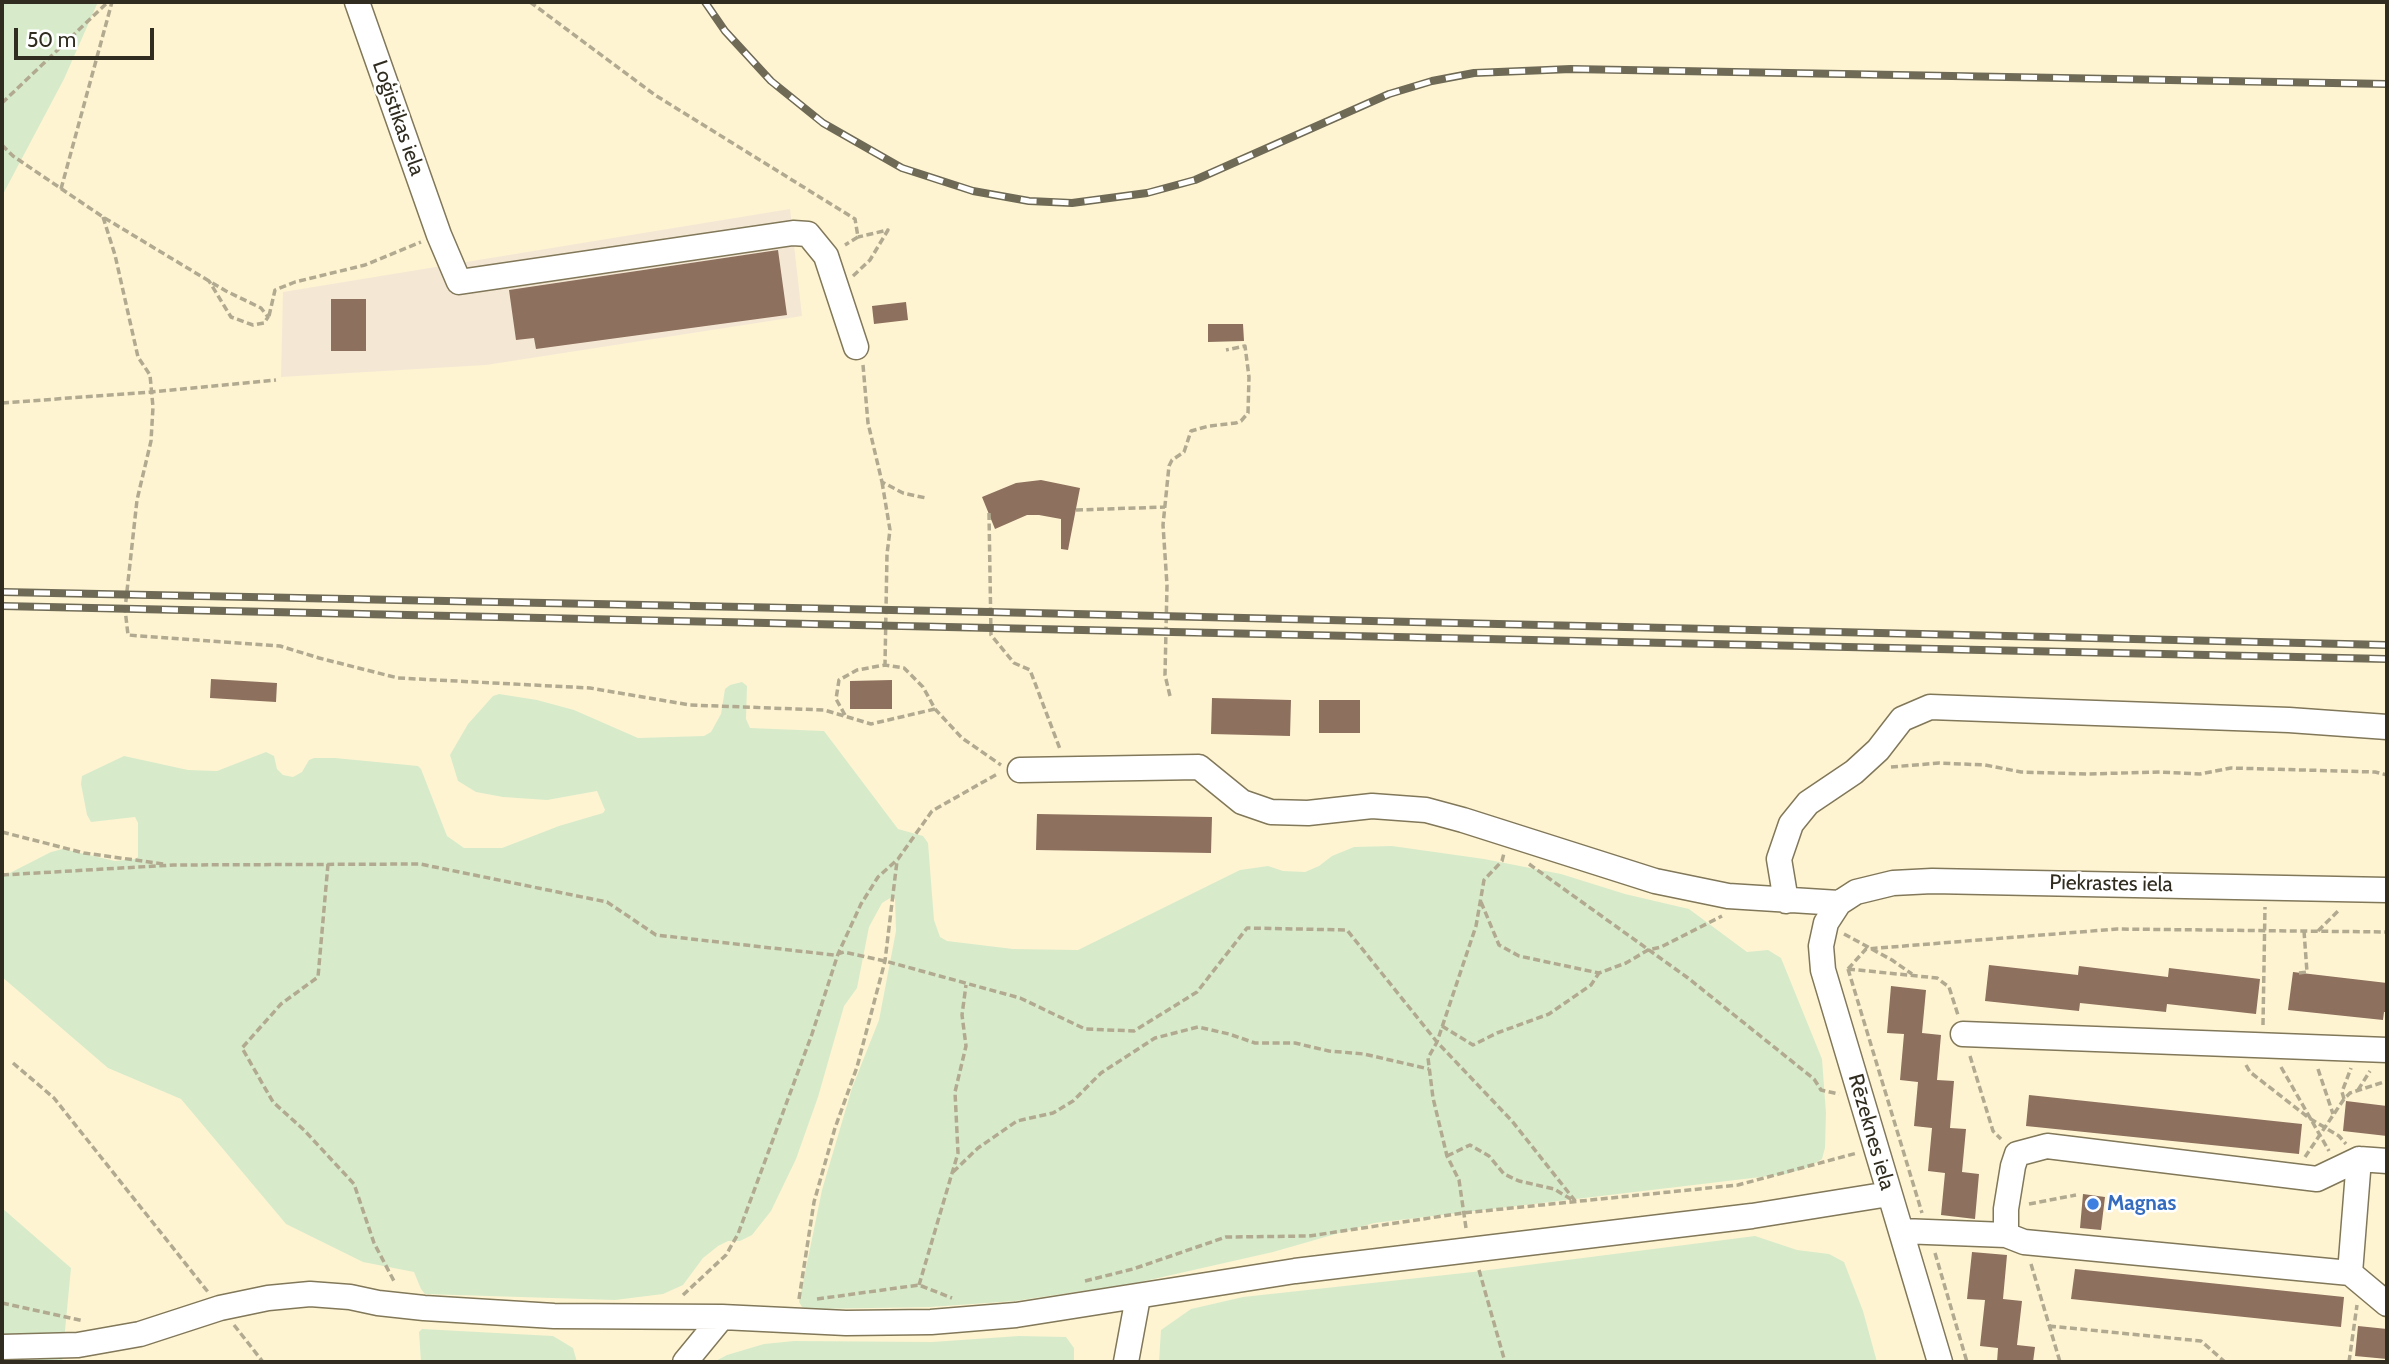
<!DOCTYPE html>
<meta charset="utf-8">
<style>
body{margin:0}
#map{position:relative;width:2389px;height:1364px;overflow:hidden;background:#fef4d2;font-family:Cabin,sans-serif}
canvas{display:block}
.frame{position:absolute;inset:0;border:4px solid #302c1f;pointer-events:none}
.scale{position:absolute;left:14px;top:28px;width:140px;height:32px;box-sizing:border-box;border:4px solid #302c1f;border-top:0;padding-left:9px;font-size:21px;line-height:24px;white-space:nowrap;color:#302c1f;-webkit-text-stroke:5px #fff;paint-order:stroke}
</style>
<div id="map">
<canvas width="2389" height="1364"></canvas>
<div class="frame"></div>
<div class="scale">50 m</div>
</div>
<script>
const ctx = document.querySelector('canvas').getContext('2d');
ctx.lineJoin = 'round';
function paint(path, color) { ctx.fillStyle = color; ctx.fill(path, 'evenodd'); }
const poly = rows => new Path2D(rows.map(r => 'M' + r).join(''));
function stroke(path, color, width, dash) { ctx.strokeStyle = color; ctx.lineWidth = width; ctx.lineCap = dash ? 'butt' : 'round'; ctx.setLineDash(dash || []); ctx.stroke(path); }
function drawText(font, color, halo, rows, align = 'center') {
  ctx.font = font + ' Cabin,sans-serif'; ctx.lineWidth = 5; ctx.setLineDash([]); ctx.textBaseline = 'middle'; ctx.strokeStyle = halo; ctx.fillStyle = color; for (const [text, x, y, turn = 0] of rows) {
    ctx.save(); ctx.translate(x, y); ctx.rotate((+turn || 0) * Math.PI / 180); ctx.textAlign = isNaN(turn) ? turn : align; if (halo) ctx.strokeText(text, 0, 0); ctx.fillText(text, 0, 0); ctx.restore();
  }
}
const industrial = poly([
 [790,209,802,316,486,365,281,377,283,292]
]);
const green = poly([
 [2,2,98,2,64,79,2,196],
 [742,682,747,686,746,719,750,728,824,731,898,829,923,836,928,843,934,920,940,937,947,941,1013,949,1078,950,1240,870,1268,866,1283,871,1305,872,1319,866,1332,856,1354,847,1392,846,1484,859,1561,874,1625,894,1689,909,1747,952,1768,950,1781,958,1822,1059,1826,1113,1825,1148,1822,1159,1809,1167,1786,1174,1374,1223,1273,1252,1136,1283,1015,1301,930,1307,811,1309,802,1307,799,1302,822,1190,852,1088,879,1020,896,931,895,899,892,897,882,903,869,927,857,988,844,1006,818,1097,796,1159,771,1211,752,1235,740,1241,728,1241,718,1246,703,1258,683,1285,663,1294,615,1300,425,1294,421,1289,414,1272,363,1262,286,1224,181,1099,108,1068,2,977,2,877,51,852,63,849,115,861,135,859,138,857,138,823,135,817,91,822,87,815,81,784,82,776,124,756,188,770,217,771,266,752,274,756,277,769,283,775,293,777,302,772,309,760,314,758,335,758,418,766,421,769,447,836,464,848,502,848,559,826,603,813,605,810,597,791,547,800,503,797,476,792,458,781,450,755,468,724,493,696,499,694,537,700,574,710,638,738,704,736,711,732,721,714,725,689,730,685],
 [2,1208,71,1268,62,1362,2,1362],
 [1755,1236,1797,1250,1829,1254,1844,1262,1863,1311,1877,1362,1159,1362,1161,1330,1191,1309,1243,1297,1473,1272],
 [422,1329,553,1336,573,1348,577,1362,421,1362,419,1332],
 [1019,1336,1066,1337,1074,1348,1074,1362,714,1362,727,1355,764,1344,794,1341,932,1342]
]);
const building = poly([
 [778,250,787,315,536,349,534,338,516,340,509,290],
 [331,299,366,299,366,351,331,351],
 [906,302,908,320,874,324,872,306],
 [1208,324,1243,324,1244,341,1208,342],
 [1041,480,1080,488,1068,550,1061,549,1061,519,1039,515,1027,515,995,529,982,497,1016,483],
 [211,679,277,683,276,702,210,698],
 [892,680,892,709,850,709,850,681],
 [1212,698,1291,700,1290,736,1211,734],
 [1319,700,1360,700,1360,733,1319,733],
 [1037,814,1212,817,1211,853,1036,850],
 [1989,965,2078,975,2079,966,2168,977,2169,968,2260,979,2256,1014,2167,1004,2166,1012,2080,1003,2079,1011,1985,1001],
 [2293,972,2387,983,2387,1012,2384,1012,2383,1020,2288,1010],
 [1891,986,1926,990,1922,1033,1941,1035,1937,1080,1954,1081,1950,1128,1966,1129,1962,1172,1979,1174,1975,1219,1941,1215,1945,1173,1928,1171,1932,1128,1914,1126,1918,1082,1900,1080,1904,1034,1887,1033],
 [2029,1095,2302,1124,2299,1154,2026,1126],
 [2346,1101,2387,1106,2387,1136,2343,1131],
 [2083,1194,2105,1197,2101,1230,2080,1228],
 [1972,1252,2007,1255,2003,1299,2022,1301,2017,1345,2035,1347,2033,1362,1997,1362,1998,1348,1980,1346,1985,1300,1967,1299],
 [2075,1269,2344,1297,2341,1327,2071,1299],
 [2358,1326,2387,1329,2387,1359,2355,1356]
]);
const path = poly([
 [530,2,655,95,855,219,858,237,845,245],
 [2,103,108,2],
 [2,145,13,156,103,217,209,281,226,291,261,308,268,317,264,323,253,325,231,317,209,281],
 [61,189,112,2],
 [103,217,115,255,138,357,150,375,153,407,151,441,137,500,125,609,128,635,280,646,319,658,398,678,590,688,690,705,824,710,871,724,935,709],
 [853,276,870,260,888,230,858,237],
 [269,316,275,290,295,282,365,265,421,242],
 [863,365,868,423,882,482,903,493,926,498],
 [2,403,151,392,276,380],
 [882,482,890,530,887,554,885,665],
 [1076,510,1165,507],
 [989,513,991,635,1014,663,1030,670,1060,749],
 [1170,696,1165,675,1167,585,1163,525,1169,466,1172,460,1184,452,1191,431,1209,426,1236,423,1241,421,1248,413,1249,377,1245,346,1226,350],
 [845,715,836,699,839,680,857,670,885,665,904,668,923,687,935,709,962,738,1001,765],
 [1891,767,1939,763,1985,765,2021,772,2087,774,2160,772,2200,774,2231,768,2375,772,2387,775],
 [2,832,84,853,164,864],
 [328,864,318,977,281,1004,242,1048,273,1102,304,1130,354,1184,374,1243,395,1283],
 [1529,864,1688,978,1814,1079,1821,1090,1839,1094],
 [2,875,173,865,420,864,607,902,656,935,834,955,844,952,885,961,1020,998,1085,1029,1134,1031,1197,992,1247,928,1347,930,1437,1042,1512,1121,1576,1202],
 [1481,902,1499,945,1519,956,1599,973,1626,963,1648,950,1661,947,1722,916],
 [2318,931,2339,910],
 [1844,934,1892,960,1912,974],
 [1848,969,1866,949,2117,929,2387,932],
 [1848,969,1922,1213],
 [1848,969,1937,978,1949,987,1958,1015],
 [2299,973,2307,972,2304,931],
 [2263,1025,2265,907],
 [1442,1026,1473,1045,1497,1033,1549,1014,1591,985,1599,973],
 [1970,1056,1993,1131,2001,1139],
 [13,1063,54,1098,208,1292],
 [2246,1065,2250,1072,2309,1118,2339,1136,2346,1144],
 [2281,1067,2329,1151],
 [2318,1069,2333,1114],
 [2358,1090,2370,1071],
 [2344,1099,2342,1092,2351,1068],
 [1447,1156,1470,1145,1489,1156,1504,1174,1519,1181,1554,1189,1574,1201],
 [2305,1157,2344,1099,2350,1093,2387,1081],
 [953,1172,978,1148,1017,1121,1053,1113,1073,1101,1101,1073,1155,1038,1198,1027,1229,1034,1255,1043,1295,1043,1329,1051,1364,1054,1429,1069],
 [2029,1204,2076,1195],
 [1466,1228,1459,1180,1447,1156,1433,1098,1428,1058,1437,1042,1476,926,1484,880,1502,861,1504,853],
 [1935,1253,1967,1362],
 [2031,1264,2060,1362],
 [1479,1270,1505,1362],
 [1085,1281,1133,1269,1226,1237,1309,1236,1463,1213,1738,1185,1857,1153],
 [919,1285,958,1153,955,1092,966,1046,962,1015,966,985],
 [683,1295,726,1255,738,1234,812,1034,838,954,861,904,878,877,898,859,932,811,999,773],
 [799,1299,814,1202,835,1128,857,1067,885,961,897,861],
 [817,1299,919,1285,952,1298],
 [2,1303,84,1321],
 [234,1325,263,1362],
 [2049,1326,2201,1341,2225,1362],
 [1192,1362,1198,1362],
 [2349,1362,2357,1305]
]);
const minor = poly([
 [357,2,439,235,459,282,793,233,808,234,826,256,856,347],
 [1020,770,1199,767,1242,802,1271,812,1308,813,1372,806,1426,810,1463,820,1655,881,1728,896,1839,903],
 [1786,901,1779,859,1791,824,1808,803,1854,772,1878,750,1902,719,1930,707,2289,720,2387,727],
 [1963,1034,2387,1050],
 [1901,1231,2006,1235,2024,1242,2350,1273,2387,1304],
 [2006,1235,2006,1209,2013,1166,2017,1154,2047,1146,2317,1179,2359,1159,2387,1161],
 [2350,1273,2359,1159],
 [2,1347,78,1345,140,1334,220,1308,268,1298,310,1294,350,1297,378,1303,424,1308,554,1316,722,1317,846,1323,931,1322,1016,1315,1295,1271,1752,1216,1889,1194],
 [685,1362,722,1317],
 [1126,1362,1138,1297],
 [1940,1362,1823,970,1821,946,1826,923,1839,903,1856,892,1893,883,1932,881,2387,890]
]);
const rail = poly([
 [705,2,725,31,771,81,823,123,902,168,973,191,1029,201,1072,203,1147,193,1195,180,1389,94,1432,81,1474,73,1571,69,2387,84],
 [2,592,990,612,2387,645],
 [2,606,2387,659]
]);
const markers = [
 [2093,1204,7,"#3f7fe0"]
];
const streetNames = [
 ["Loģistikas iela",398,118,71],
 ["Piekrastes iela",2111,884,1],
 ["Rēzeknes iela",1871,1132,74]
];
const shopNames = [
 ["Magnas",2107,1204]
];
paint(industrial, '#f4e8d4');
paint(green, '#d7ebcb');
paint(building, '#8d705e');
stroke(minor, '#817759', 27);
stroke(path, '#b2aa90', 3.5, [7, 3.5]);
stroke(minor, '#fff', 24);
stroke(rail, '#6f6a56', 8);
stroke(rail, '#fff', 5, [16]);
for (const [x, y, r, color] of markers) { const dot = new Path2D(); dot.arc(x, y, r, 0, 2 * Math.PI); ctx.fillStyle = color; ctx.fill(dot); stroke(dot, '#fff', 2.5); }
drawText('21px', '#302c1f', '#fff', streetNames);
drawText('bold 21px', '#366cbe', '#fff', shopNames, 'left');
</script>
